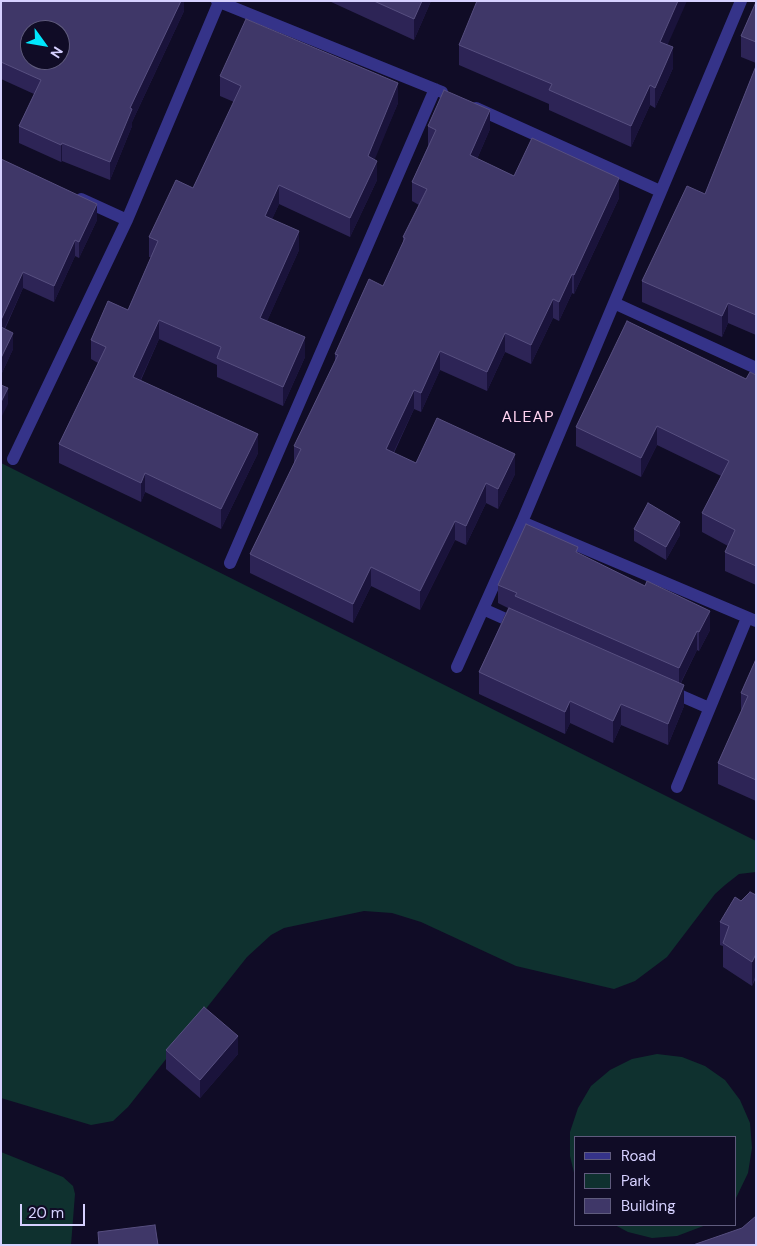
<!DOCTYPE html>
<style>
body{margin:0}
#map{position:relative;width:757px;height:1246px;overflow:hidden;background:#100c26;font-family:"DM Sans",sans-serif}
canvas{display:block}
.frame{position:absolute;inset:0;border:2px solid #d6d1ff;pointer-events:none}
.legend{position:absolute;left:574px;top:1136px;width:162px;height:90px;box-sizing:border-box;background:#100c26;border:1px solid #5f5b7d;margin:0;padding:6px 9px;list-style:none;font-size:15px;color:#d6d1ff}
.legend li{display:flex;align-items:center;gap:10px;height:25px}
.legend b{width:25px;border:1px solid #5f5b7d}
.north{position:absolute;left:20px;top:20px;width:50px;height:50px;box-sizing:border-box;background:#100c26;border:1px solid #5f5b7d;border-radius:50%;rotate:122deg;font-size:14px;font-weight:700;line-height:20px;text-align:center;color:#d6d1ff}
.north::after{content:'';display:block;margin:auto;width:18px;height:22px;background:#00e7fc;clip-path:polygon(50% 0,100% 100%,50% 72%,0 100%)}
.scale{position:absolute;left:20px;top:1204px;width:65px;height:22px;box-sizing:border-box;border:2px solid #d6d1ff;border-top:0;padding-left:6px;font-size:15px;line-height:18px;white-space:nowrap;color:#d6d1ff;-webkit-text-stroke:4px #100c26;paint-order:stroke}
</style>
<div id="map">
<canvas width="757" height="1246"></canvas>
<div class="frame"></div>
<ul class="legend">
<li><b style="height:6px;background:#353389"></b>Road</li>
<li><b style="height:14px;background:#0f312f"></b>Park</li>
<li><b style="height:14px;background:#3f3768"></b>Building</li>
</ul>
<div class="north">N</div>
<div class="scale">20 m</div>
</div>
<script>
const ctx = document.querySelector('canvas').getContext('2d');
ctx.lineJoin = 'round';
function paint(path, color) { ctx.fillStyle = color; ctx.fill(path, 'evenodd'); }
const poly = rows => new Path2D(rows.map(r => 'M' + r).join(''));
function stroke(path, color, width, dash) { ctx.strokeStyle = color; ctx.lineWidth = width; ctx.lineCap = dash ? 'butt' : 'round'; ctx.setLineDash(dash || []); ctx.stroke(path); }
function drawText(font, color, halo, rows, align = 'center') {
  ctx.font = font + ' "DM Sans",sans-serif'; ctx.lineWidth = 4; ctx.setLineDash([]); ctx.textBaseline = 'middle'; ctx.strokeStyle = halo; ctx.fillStyle = color; for (const [text, x, y, turn = 0] of rows) {
    ctx.save(); ctx.translate(x, y); ctx.rotate((+turn || 0) * Math.PI / 180); ctx.textAlign = isNaN(turn) ? turn : align; if (halo) ctx.strokeText(text, 0, 0); ctx.fillText(text, 0, 0); ctx.restore();
  }
}
const green = poly([
 [1,463,756,841,756,872,739,874,725,885,715,894,667,957,635,981,614,989,516,966,421,922,392,913,364,911,284,928,271,935,247,957,128,1107,113,1121,91,1125,1,1098],
 [657,1054,682,1057,705,1066,725,1080,740,1100,750,1123,752,1148,748,1173,736,1198,736,1137,576,1137,576,1181,570,1156,570,1132,578,1108,591,1086,610,1070,632,1059],
 [1,1152,63,1177,73,1186,75,1194,71,1245,1,1245],
 [615,1225,706,1225,677,1236,652,1238,628,1232]
]);
const minor = poly([
 [217,1,442,92],
 [476,108,660,191],
 [81,199,127,220],
 [614,303,756,368],
 [13,459,127,220,219,2],
 [522,522,756,621],
 [230,563,435,89],
 [483,609,519,625],
 [457,667,522,522,741,1],
 [670,691,709,708],
 [677,787,747,618]
]);
const wall = poly([
 [1,1,184,1,184,11,132,122,132,126,110,180,62,161,61,162,19,143,19,126,34,94,1,79],
 [329,1,431,1,414,40],
 [756,2,756,63,741,57,741,36],
 [459,45,667,45,673,68,655,108,650,105,631,147,549,110,549,104,459,65],
 [756,66,756,335,728,323,722,337,642,302,642,281,705,194],
 [220,76,398,103,374,159,377,180,350,237,279,204,272,219,299,250,267,321,305,357,283,406,217,377,217,365,159,339,141,380,258,453,221,529,145,492,141,502,59,463,59,444,98,363,91,359,91,340,128,310,151,257,149,257,149,237,193,188,234,102,220,96],
 [428,126,490,129,477,159,514,176,619,198,574,294,572,293,559,321,553,318,531,364,505,352,487,391,440,370,421,412,414,409,394,453,416,463,515,474,498,509,486,503,466,545,455,540,420,610,371,586,353,623,250,573,250,554,294,464,294,446,335,363,335,354,383,286,403,244,403,237,419,205,412,201,412,182,428,146],
 [1,159,97,220,79,258,75,256,54,302,23,288,5,329,13,349,1,375],
 [756,375,756,585,725,571,725,552,728,546,702,532,702,513,721,476,657,445,641,477,576,446,576,427,746,379],
 [634,529,680,535,666,560,634,541],
 [578,553,710,630,699,651,697,650,681,683,684,706,668,745,621,725,613,743,570,723,565,734,479,694,479,672,508,608,498,603,498,585],
 [756,659,756,801,718,784,718,763,741,712,741,693],
 [756,895,756,978,752,986,723,967,723,946,720,945,720,922,741,901],
 [166,1050,238,1054,200,1098,166,1069]
]);
const shadedWall = poly([
 [181,1,184,1,184,11,132,122,132,126,110,180,110,162,130,108],
 [422,1,431,1,414,40,414,19],
 [678,1,687,1,660,62,660,42],
 [673,47,673,68,655,108,655,88],
 [398,83,398,103,368,176,368,156],
 [650,85,650,105,631,147,631,126],
 [490,110,490,129,470,175,470,155],
 [62,143,62,161,61,162,61,145],
 [377,161,377,180,350,237,350,218],
 [619,178,619,198,574,294,574,275],
 [279,185,279,204,265,235,265,216],
 [97,204,97,220,79,258,79,242],
 [299,231,299,250,260,337,260,318],
 [75,240,75,256,54,302,54,286],
 [23,272,23,288,1,336,1,320],
 [572,274,572,293,559,321,559,302],
 [553,299,553,318,531,364,531,345],
 [728,303,728,323,722,337,722,316],
 [159,320,159,339,133,396,133,377],
 [13,333,13,349,1,375,1,358],
 [505,333,505,352,487,391,487,372],
 [305,337,305,357,283,406,283,387],
 [440,351,440,370,421,412,421,393],
 [8,388,8,404,1,418,1,402],
 [414,390,414,409,386,468,386,449],
 [657,426,657,445,641,477,641,458],
 [258,434,258,453,221,529,221,509],
 [515,454,515,474,498,509,498,489],
 [145,473,145,492,141,502,141,483],
 [486,483,486,503,466,545,466,526],
 [455,521,455,540,420,610,420,591],
 [680,522,680,535,666,560,666,547],
 [371,567,371,586,353,623,353,604],
 [710,611,710,630,699,651,699,632],
 [697,631,697,650,679,686,679,668],
 [684,685,684,706,668,745,668,724],
 [570,701,570,723,565,734,565,712],
 [621,704,621,725,613,743,613,721],
 [755,954,755,977,752,986,752,962],
 [238,1036,238,1054,200,1098,200,1080]
]);
const building = poly([
 [1,1,181,1,130,108,132,109,110,162,62,143,61,145,19,126,41,80,1,62,1,1],
 [30,30,60,30,60,60,30,60,30,30],
 [374,1,422,1,414,19,374,1],
 [477,1,678,1,660,42,673,47,655,88,650,85,631,126,549,90,552,84,459,45,477,1],
 [756,2,756,42,741,36,756,2],
 [246,19,398,83,368,156,377,161,350,218,279,185,265,216,299,231,260,318,305,337,283,387,217,358,221,347,159,320,133,377,258,434,221,509,145,473,141,483,59,444,106,347,91,340,108,301,128,310,158,241,149,237,176,180,193,188,241,86,220,76,246,19],
 [756,66,756,315,728,303,722,316,642,281,687,186,705,194,756,66],
 [444,90,490,110,470,155,514,176,532,138,619,178,574,275,572,274,559,302,553,299,531,345,505,333,487,372,440,351,421,393,414,390,386,449,416,463,437,418,515,454,498,489,486,483,466,526,455,521,420,591,371,567,353,604,250,554,301,449,294,446,338,355,335,354,369,279,383,286,405,238,403,237,427,189,412,182,436,130,428,126,444,90],
 [1,159,97,204,79,242,75,240,54,286,23,272,1,320,1,159],
 [627,321,746,379,750,372,756,375,756,566,725,552,735,530,702,513,729,461,657,426,641,458,576,427,627,321],
 [1,327,13,333,1,358,1,327],
 [1,385,8,388,1,402,1,385],
 [648,503,680,522,666,547,634,529,648,503],
 [526,524,578,547,576,552,645,586,647,581,710,611,699,632,697,631,679,668,515,596,517,593,498,585,526,524],
 [509,608,684,685,668,724,621,704,613,721,570,701,565,712,479,672,509,608],
 [756,659,756,780,718,763,748,696,741,693,756,659],
 [750,892,756,895,756,954,752,962,723,943,729,926,720,922,735,897,741,901,750,892],
 [204,1007,238,1036,200,1080,166,1050,204,1007],
 [756,1216,756,1245,693,1245,742,1228,756,1216],
 [155,1225,158,1245,99,1245,98,1232,155,1225]
]);
const neighbourhoodNames = [
 ["ALEAP",528,418]
];
paint(green, '#0f312f');
stroke(minor, '#353389', 12);
paint(wall, '#2d2456');
paint(shadedWall, '#1a133b');
paint(building, '#3f3768');
stroke(building, '#574f80', 1);
ctx.letterSpacing = '1px';
drawText('16px', '#ffd3f0', '#100c26', neighbourhoodNames);
ctx.letterSpacing = '0px';
</script>
